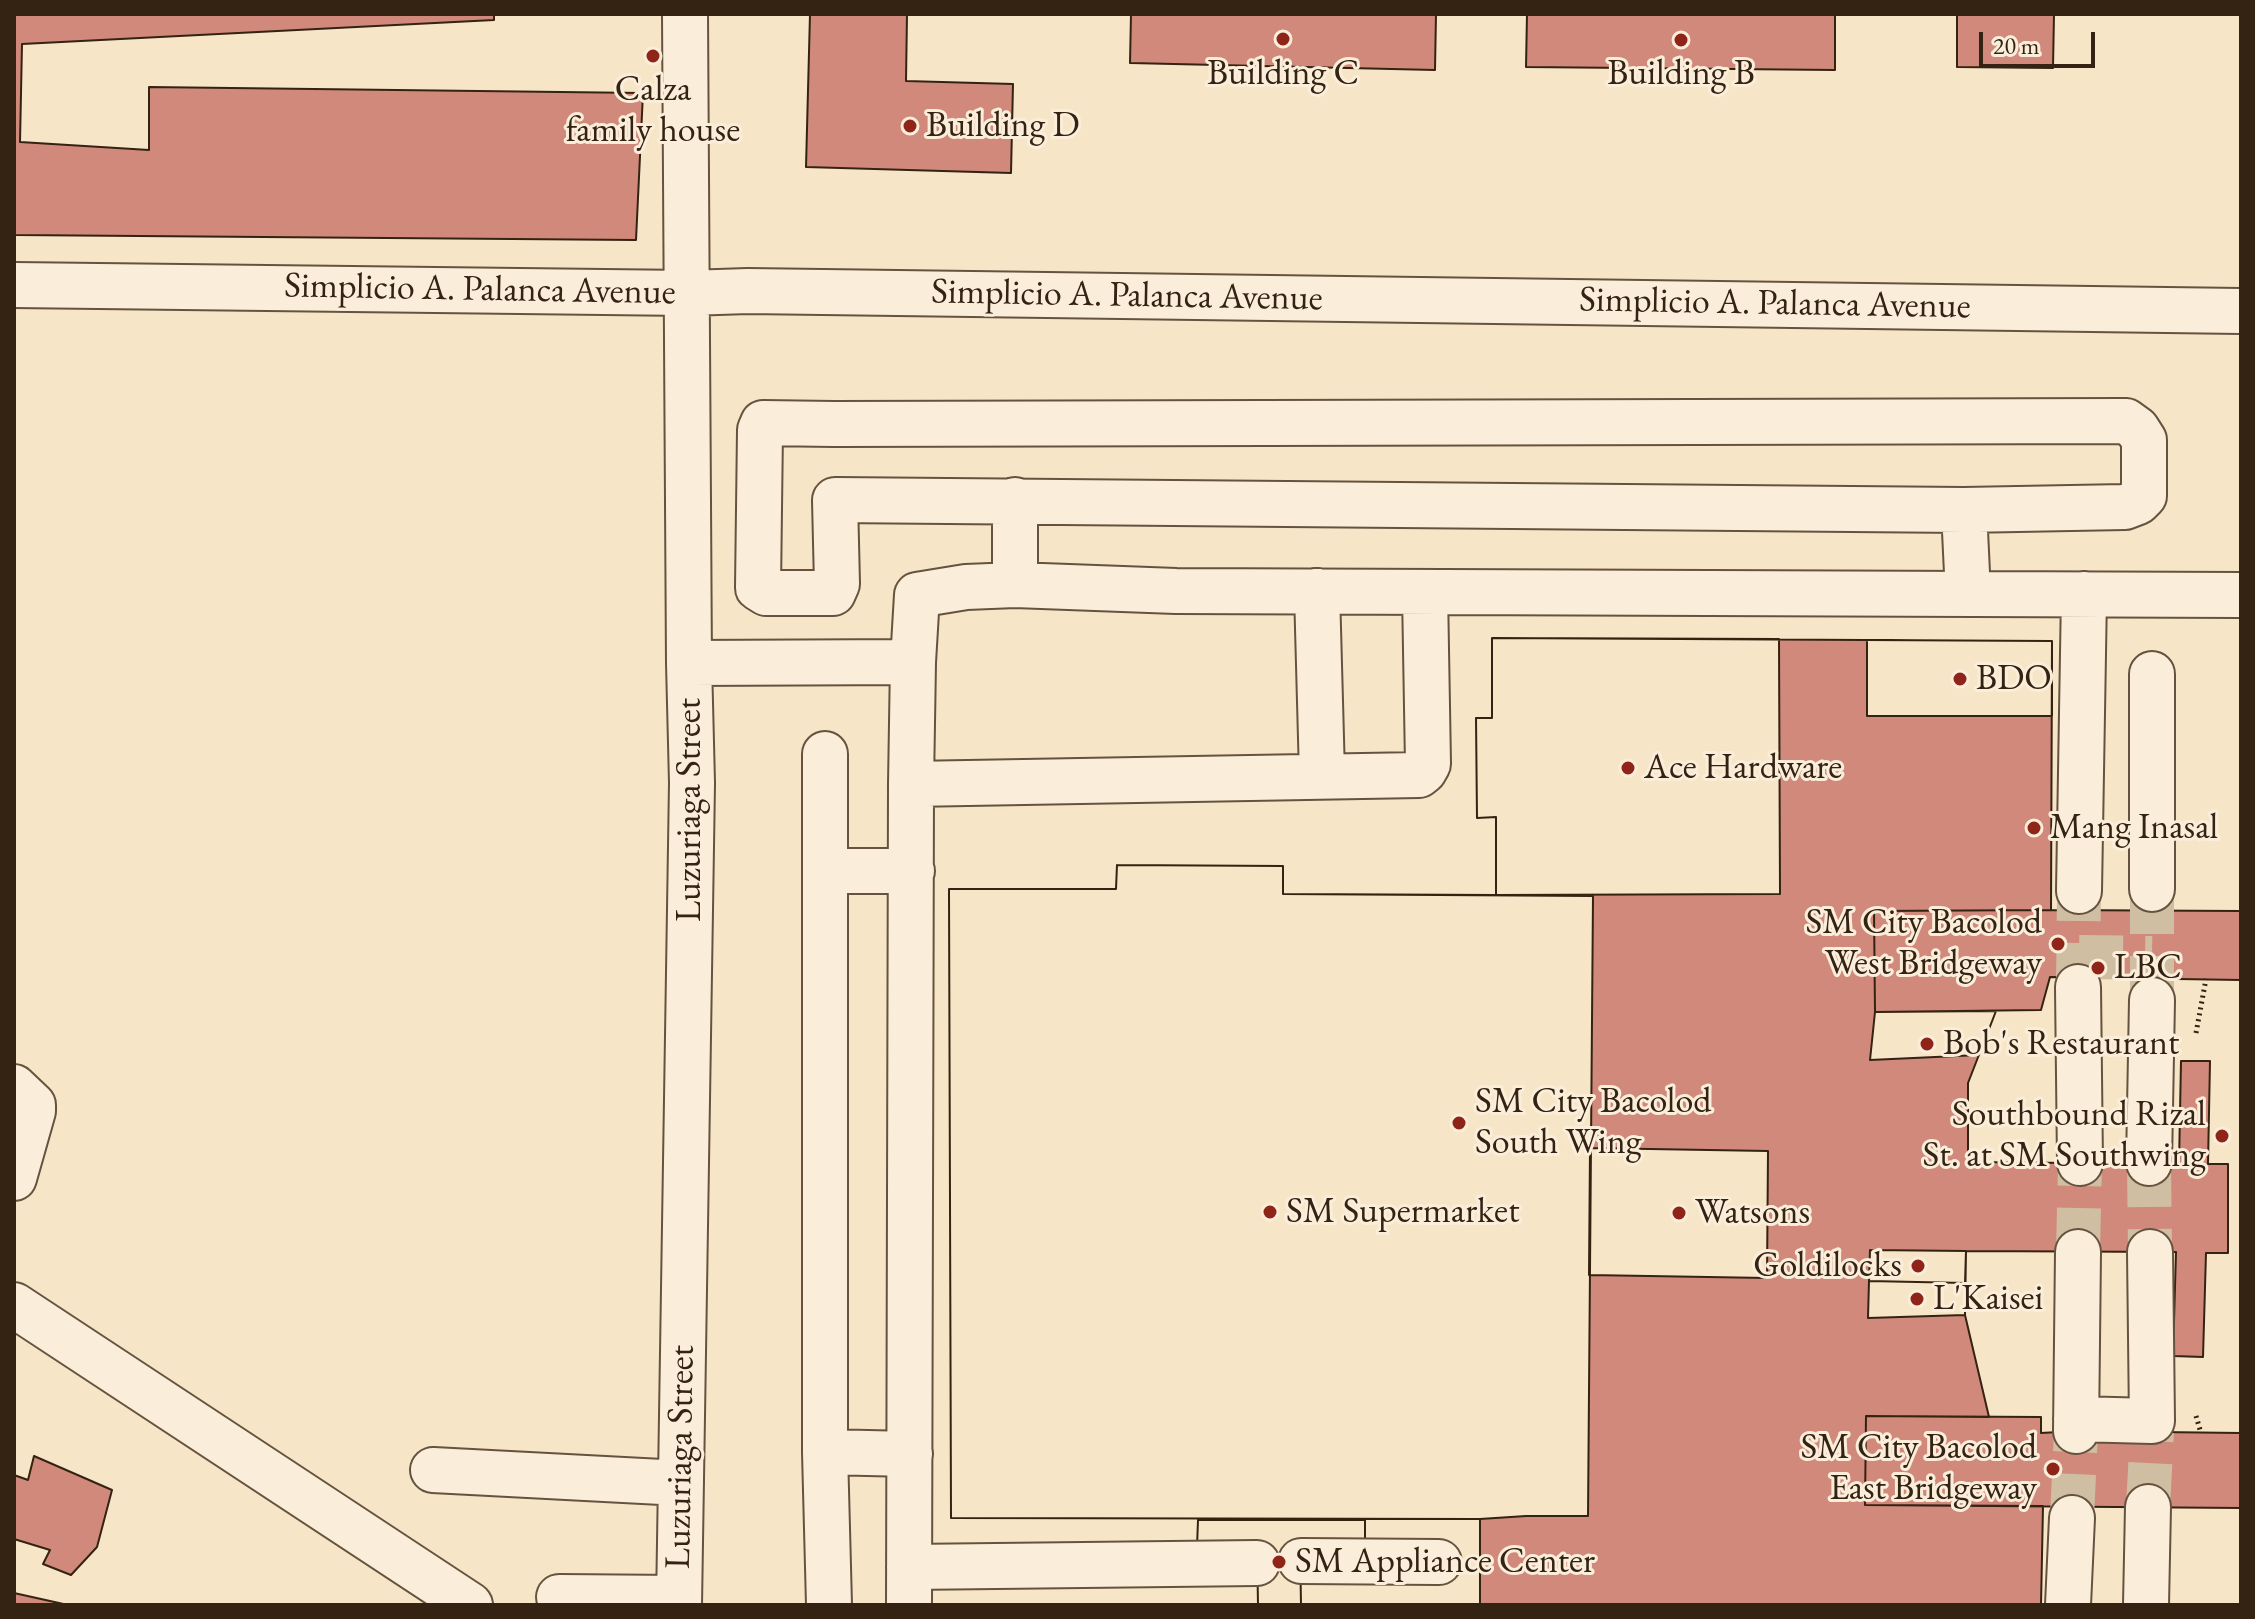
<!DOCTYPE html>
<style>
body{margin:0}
#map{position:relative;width:2255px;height:1619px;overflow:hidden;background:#f7e5c7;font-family:"EB Garamond",serif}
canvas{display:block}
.frame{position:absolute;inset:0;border:16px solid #342212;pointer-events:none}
.scale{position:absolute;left:1979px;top:32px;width:116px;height:36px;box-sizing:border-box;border:4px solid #342212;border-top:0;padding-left:10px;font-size:24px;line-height:28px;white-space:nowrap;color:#342212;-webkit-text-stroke:6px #faeedb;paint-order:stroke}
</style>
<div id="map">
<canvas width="2255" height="1619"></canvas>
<div class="frame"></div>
<div class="scale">20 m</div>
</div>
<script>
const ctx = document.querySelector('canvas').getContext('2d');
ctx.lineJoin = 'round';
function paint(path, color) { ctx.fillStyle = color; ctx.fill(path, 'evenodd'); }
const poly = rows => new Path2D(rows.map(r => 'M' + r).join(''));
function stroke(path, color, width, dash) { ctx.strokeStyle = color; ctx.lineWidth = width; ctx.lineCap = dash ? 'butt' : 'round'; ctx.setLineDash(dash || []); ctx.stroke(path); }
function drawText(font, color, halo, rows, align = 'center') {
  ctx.font = font + ' "EB Garamond",serif'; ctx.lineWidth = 6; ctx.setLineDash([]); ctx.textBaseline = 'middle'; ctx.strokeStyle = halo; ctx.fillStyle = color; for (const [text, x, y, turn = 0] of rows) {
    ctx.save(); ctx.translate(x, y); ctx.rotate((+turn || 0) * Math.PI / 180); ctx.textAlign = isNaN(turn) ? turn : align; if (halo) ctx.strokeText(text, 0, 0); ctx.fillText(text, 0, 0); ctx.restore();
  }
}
const building = poly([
 [14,14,494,14,494,20,22,44,20,142,149,150,149,87,643,93,636,240,14,235,14,14],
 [810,14,907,14,906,81,1013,84,1011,173,806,167,810,14],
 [1131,14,1436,14,1435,70,1130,63,1131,14],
 [1527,14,1835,14,1835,70,1526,67,1527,14],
 [1957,14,2054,14,2053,68,1957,67,1957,14],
 [1492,638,2052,641,2051,910,1874,911,1875,1012,1996,1011,1968,1083,1968,1162,2179,1164,2181,1061,2210,1061,2208,1164,2228,1164,2228,1253,2206,1253,2203,1357,2173,1356,2176,1252,1966,1251,1965,1315,1989,1417,1866,1416,1865,1505,2043,1506,2041,1605,1480,1605,1480,1519,951,1518,949,889,1116,889,1117,865,1283,866,1283,894,1496,895,1496,817,1477,818,1476,718,1492,718,1492,638],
 [1492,638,1779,639,1780,894,1496,895,1496,817,1477,818,1476,718,1492,718,1492,638],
 [1867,640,2052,641,2052,716,1867,716,1867,640],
 [1117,865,1283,866,1283,894,1593,896,1588,1516,1526,1516,1480,1519,951,1518,949,889,1116,889,1117,865],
 [2051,910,2241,911,2241,980,2050,977,2041,1010,1875,1012,1874,911,2051,910],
 [1996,1011,1979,1055,1870,1060,1875,1012,1996,1011],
 [1590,1148,1768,1151,1767,1278,1589,1275,1590,1148],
 [1870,1250,1966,1251,1965,1283,1869,1281,1870,1250],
 [1869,1281,1965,1283,1965,1315,1868,1318,1869,1281],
 [1866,1416,2041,1417,2041,1433,2076,1431,2241,1433,2241,1508,1865,1505,1866,1416],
 [34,1456,112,1490,97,1547,71,1575,43,1564,50,1550,14,1539,14,1475,28,1480,34,1456],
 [1198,1520,1365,1520,1365,1545,1300,1545,1301,1605,1258,1605,1257,1547,1197,1547,1198,1520],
 [1198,1520,1365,1520,1365,1545,1300,1545,1301,1605,1258,1605,1257,1547,1197,1547,1198,1520],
 [14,1593,68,1605,14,1605,14,1593]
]);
const minorTunnel = poly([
 [2079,957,2152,958],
 [2078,987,2079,891],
 [2152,1000,2152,889],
 [2149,1163,2150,1252],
 [2078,1252,2080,1163],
 [2148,1507,2152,1432],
 [2072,1518,2076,1431]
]);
const path = poly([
 [2196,1033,2206,979],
 [2196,1416,2201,1433]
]);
const minor = poly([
 [14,285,688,293,748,291,2241,311],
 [2126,421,2137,429,2144,440,2144,496,2138,502,2125,507,1964,510,835,500,837,584,833,593,766,593,758,588,760,430,763,423,834,424,2126,421],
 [1964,510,1968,594],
 [1015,585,1015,500],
 [1317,591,1322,775],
 [689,663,913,662],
 [825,754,825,1452,829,1605],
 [911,784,1419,775,1424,771,1428,764,1425,592],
 [825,871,912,871],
 [2152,889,2152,674],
 [2079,891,2084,594],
 [2078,987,2080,1163],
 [14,1087,33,1105,33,1111,14,1178],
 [2149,1163,2152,1000],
 [14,1305,470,1605],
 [2076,1419,2152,1421,2150,1252],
 [2076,1431,2078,1252],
 [825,1452,910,1454],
 [433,1470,681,1483],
 [1301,1561,1439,1562],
 [909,1567,1257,1563],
 [559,1597,679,1598],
 [679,1605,692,783,689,663,685,14],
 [909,1605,911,784,913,662,917,595,966,587,1015,585,1176,591,2241,595],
 [2068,1605,2072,1518],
 [2146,1605,2148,1507]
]);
const markers = [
 [1283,39,8,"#8f2418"],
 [1681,40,8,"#8f2418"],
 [653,56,8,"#8f2418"],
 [910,126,8,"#8f2418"],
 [1960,679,8,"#8f2418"],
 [1628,768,8,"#8f2418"],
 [2034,828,8,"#8f2418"],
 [2058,944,8,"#8f2418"],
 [2098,968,8,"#8f2418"],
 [1927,1044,8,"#8f2418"],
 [1459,1123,8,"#8f2418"],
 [2222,1136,8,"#8f2418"],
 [1270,1212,8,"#8f2418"],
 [1679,1213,8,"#8f2418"],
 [1918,1266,8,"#8f2418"],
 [1917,1299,8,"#8f2418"],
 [2053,1469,8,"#8f2418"],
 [1279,1562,8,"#8f2418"]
];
const poiNames = [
 ["Building C",1283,74,"center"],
 ["Building B",1681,74,"center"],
 ["Calza",653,90,"center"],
 ["family house",653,131,"center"],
 ["Building D",926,126],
 ["BDO",1976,679],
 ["Ace Hardware",1644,768],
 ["Mang Inasal",2050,828],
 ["SM City Bacolod",2042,923,"right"],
 ["West Bridgeway",2042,964,"right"],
 ["LBC",2114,968],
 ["Bob's Restaurant",1943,1044],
 ["SM City Bacolod",1475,1102],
 ["South Wing",1475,1143],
 ["Southbound Rizal",2206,1115,"right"],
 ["St. at SM Southwing",2206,1156,"right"],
 ["SM Supermarket",1286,1212],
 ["Watsons",1695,1213],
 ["Goldilocks",1902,1266,"right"],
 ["L'Kaisei",1933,1299],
 ["SM City Bacolod",2037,1448,"right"],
 ["East Bridgeway",2037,1489,"right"],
 ["SM Appliance Center",1295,1562]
];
const streetNames = [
 ["Simplicio A. Palanca Avenue",480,290,1],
 ["Simplicio A. Palanca Avenue",1127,296,1],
 ["Simplicio A. Palanca Avenue",1775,304,1],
 ["Luzuriaga Street",690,810,-90],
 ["Luzuriaga Street",681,1457,-89]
];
paint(building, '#d0897b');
stroke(building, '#342212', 2);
stroke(minorTunnel, '#d0bea3', 44, [44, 22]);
stroke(minor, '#65533f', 48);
stroke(path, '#342212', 5, [2, 4]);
stroke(minor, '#faeedb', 44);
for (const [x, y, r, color] of markers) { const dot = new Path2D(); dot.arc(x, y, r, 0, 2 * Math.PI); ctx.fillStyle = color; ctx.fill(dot); stroke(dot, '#faeedb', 3); }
drawText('36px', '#342212', '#faeedb', poiNames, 'left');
drawText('36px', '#342212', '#faeedb', streetNames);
</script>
